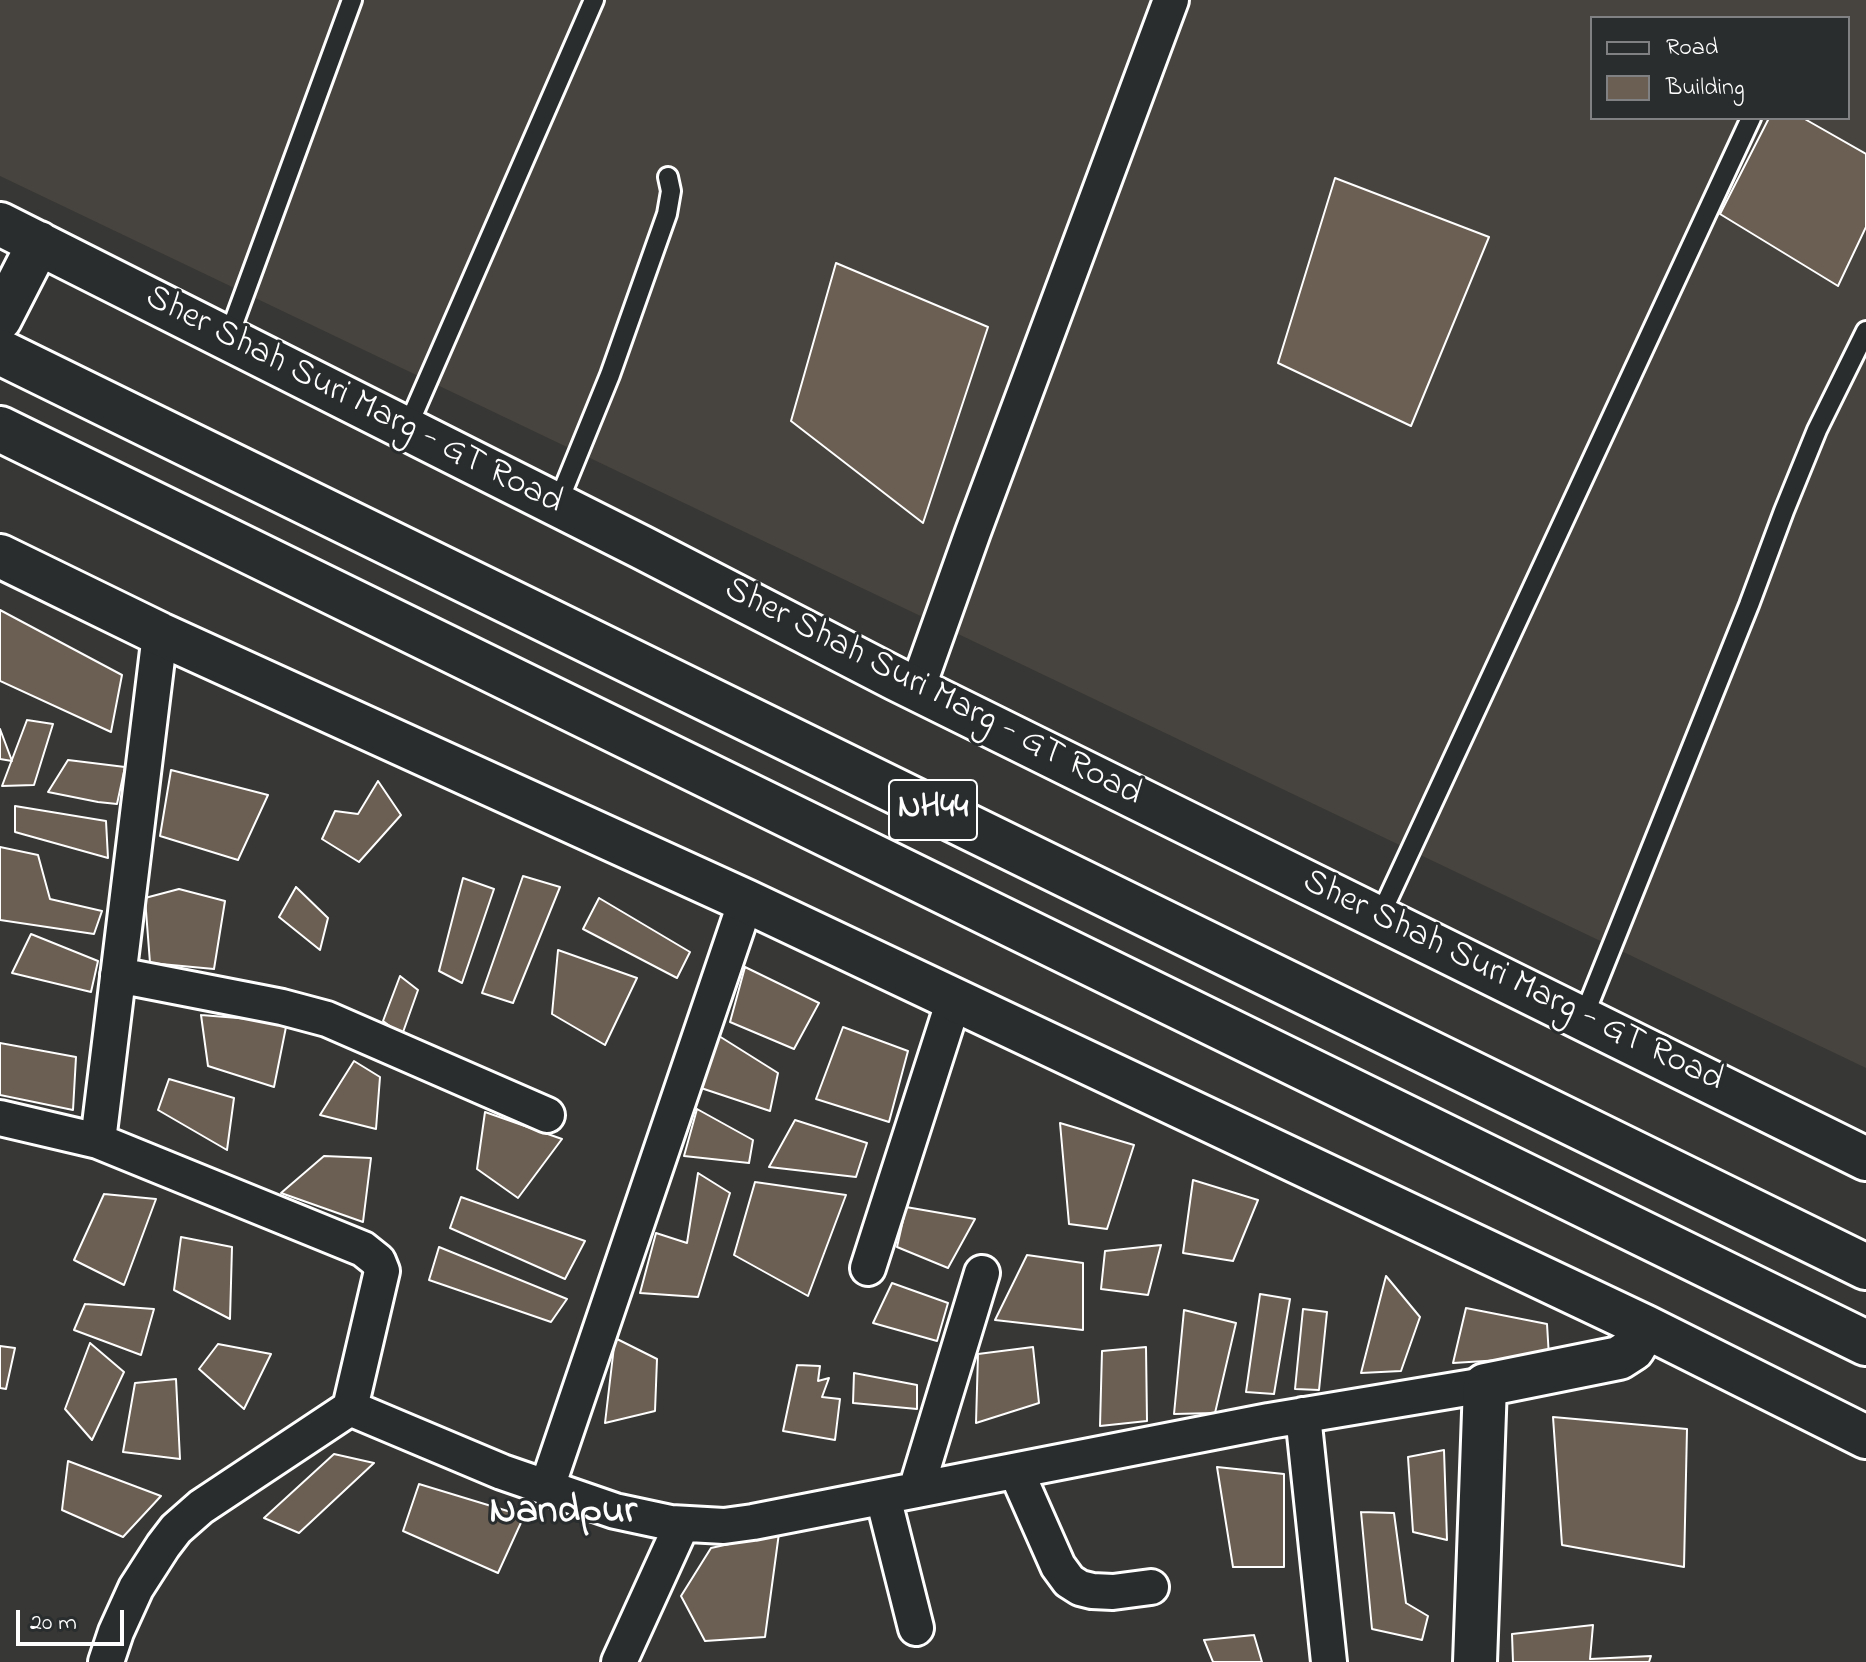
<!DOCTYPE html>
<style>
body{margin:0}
#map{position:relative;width:1866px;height:1662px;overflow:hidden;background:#373735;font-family:"Indie Flower",sans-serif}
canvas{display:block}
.legend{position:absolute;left:1590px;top:16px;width:260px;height:104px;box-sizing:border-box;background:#2a2d2e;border:2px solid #7f8182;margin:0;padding:10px 14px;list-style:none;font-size:24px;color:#fff}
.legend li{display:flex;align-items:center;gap:16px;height:40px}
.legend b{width:40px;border:2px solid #7f8182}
.scale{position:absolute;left:16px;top:1610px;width:108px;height:36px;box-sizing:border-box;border:4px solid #fff;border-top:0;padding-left:10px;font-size:24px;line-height:28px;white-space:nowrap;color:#fff;-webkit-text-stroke:6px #2a2d2e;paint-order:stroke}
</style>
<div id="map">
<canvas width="1866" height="1662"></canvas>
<ul class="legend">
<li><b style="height:10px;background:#2a2d2e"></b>Road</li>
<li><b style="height:22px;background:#6b5e52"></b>Building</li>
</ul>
<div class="scale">20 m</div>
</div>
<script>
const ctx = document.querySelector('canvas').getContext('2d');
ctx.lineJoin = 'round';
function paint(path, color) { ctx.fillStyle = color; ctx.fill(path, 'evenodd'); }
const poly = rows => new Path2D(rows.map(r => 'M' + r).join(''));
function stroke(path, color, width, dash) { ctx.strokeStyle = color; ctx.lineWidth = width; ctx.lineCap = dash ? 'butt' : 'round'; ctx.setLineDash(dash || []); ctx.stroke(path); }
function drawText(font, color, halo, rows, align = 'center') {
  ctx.font = font + ' "Indie Flower",sans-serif'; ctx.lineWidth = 6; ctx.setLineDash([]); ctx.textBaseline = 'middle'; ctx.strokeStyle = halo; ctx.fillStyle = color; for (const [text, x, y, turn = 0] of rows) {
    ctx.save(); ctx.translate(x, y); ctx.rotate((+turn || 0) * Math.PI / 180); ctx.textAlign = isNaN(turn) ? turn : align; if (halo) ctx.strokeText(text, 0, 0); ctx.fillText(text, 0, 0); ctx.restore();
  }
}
const built = poly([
 [0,0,1866,0,1866,1068,0,176],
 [1592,18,1848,18,1848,118,1592,118]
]);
const building = poly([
 [1769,118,1803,118,1866,154,1866,227,1838,286,1720,214,1769,118],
 [1335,178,1489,237,1411,426,1278,363,1335,178],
 [836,263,988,327,923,523,791,421,836,263],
 [0,610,122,675,111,732,0,681,0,610],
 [27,720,53,724,34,785,2,786,27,720],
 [0,729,12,761,0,759,0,729],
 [68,760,125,767,117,804,98,802,48,792,68,760],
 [171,770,268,795,238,860,160,836,171,770],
 [378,781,401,815,359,862,322,839,335,811,358,814,378,781],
 [15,806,106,821,108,858,15,832,15,806],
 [0,847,38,855,50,899,102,911,94,934,0,920,0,847],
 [523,876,560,887,513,1003,482,993,523,876],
 [463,878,494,889,462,983,439,971,463,878],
 [296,887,328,918,320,950,279,917,296,887],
 [179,889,225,901,214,969,150,963,145,898,179,889],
 [599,898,690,952,677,978,583,929,599,898],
 [31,934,98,961,91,992,12,973,31,934],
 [558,950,637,978,605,1045,552,1014,558,950],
 [745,967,819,1003,794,1049,730,1022,745,967],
 [400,976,418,990,402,1035,383,1021,400,976],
 [201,1015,287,1022,274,1087,208,1066,201,1015],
 [843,1027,908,1051,889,1122,816,1099,843,1027],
 [719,1036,778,1073,770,1111,698,1087,719,1036],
 [0,1043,76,1057,73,1110,0,1095,0,1043],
 [354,1061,380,1077,376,1129,320,1115,354,1061],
 [169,1079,234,1098,227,1150,158,1110,169,1079],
 [697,1109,753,1140,749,1163,684,1156,697,1109],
 [485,1112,562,1139,518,1198,477,1169,485,1112],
 [795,1120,867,1143,856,1177,769,1167,795,1120],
 [1060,1123,1134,1145,1107,1229,1069,1224,1060,1123],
 [324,1156,371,1158,363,1222,281,1193,324,1156],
 [698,1173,730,1193,698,1297,640,1293,656,1233,687,1243,698,1173],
 [1193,1180,1258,1200,1233,1261,1183,1253,1193,1180],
 [755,1182,846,1195,808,1296,734,1255,755,1182],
 [104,1194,156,1199,124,1285,74,1260,104,1194],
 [461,1197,585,1241,565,1279,450,1228,461,1197],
 [906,1207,975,1219,948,1268,897,1247,906,1207],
 [181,1237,232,1247,230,1319,174,1290,181,1237],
 [1161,1245,1148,1295,1101,1289,1105,1251,1161,1245],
 [439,1247,567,1299,551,1322,429,1280,439,1247],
 [1027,1255,1083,1263,1083,1330,995,1320,1027,1255],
 [1386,1276,1420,1317,1401,1371,1361,1373,1386,1276],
 [892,1283,948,1303,937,1341,873,1323,892,1283],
 [1260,1294,1290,1299,1274,1394,1246,1392,1260,1294],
 [85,1304,154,1309,141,1355,74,1330,85,1304],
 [1466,1308,1547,1324,1549,1357,1453,1363,1466,1308],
 [1303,1309,1327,1312,1319,1390,1295,1389,1303,1309],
 [1184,1310,1236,1323,1215,1413,1174,1414,1184,1310],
 [615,1338,657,1359,655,1411,605,1423,615,1338],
 [90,1343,124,1372,92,1440,65,1409,90,1343],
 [218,1344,271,1354,244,1409,199,1369,218,1344],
 [0,1346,15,1348,6,1389,0,1388,0,1346],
 [1033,1347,1039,1403,976,1423,978,1354,1033,1347],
 [1146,1347,1147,1421,1100,1426,1102,1351,1146,1347],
 [797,1365,820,1366,818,1381,829,1378,822,1397,840,1399,835,1440,783,1431,797,1365],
 [854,1373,917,1385,917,1409,853,1403,854,1373],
 [176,1379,180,1459,123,1452,135,1383,176,1379],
 [1553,1417,1687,1429,1684,1567,1562,1545,1553,1417],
 [1444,1450,1447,1540,1413,1532,1408,1457,1444,1450],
 [334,1454,374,1463,299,1533,264,1518,334,1454],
 [68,1461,161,1496,123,1537,62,1510,68,1461],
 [1217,1467,1284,1474,1284,1567,1233,1567,1217,1467],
 [419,1484,524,1516,498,1573,403,1531,419,1484],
 [1361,1512,1394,1513,1406,1603,1428,1616,1422,1640,1372,1629,1361,1512],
 [779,1533,765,1637,705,1641,681,1596,711,1548,779,1533],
 [1593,1625,1590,1659,1651,1656,1649,1662,1513,1662,1512,1634,1593,1625],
 [1254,1635,1262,1662,1213,1662,1204,1640,1254,1635]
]);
const service = poly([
 [228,338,352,0],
 [407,428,594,0],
 [557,505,610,375,667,214,671,191,668,177],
 [1379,918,1751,118],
 [1583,1018,1749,605,1784,511,1817,430,1866,331]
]);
const minor = poly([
 [917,689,973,532,1171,0],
 [118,975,282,1007,327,1019,547,1115],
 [0,1118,98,1141,363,1249,378,1261,382,1271,350,1408,201,1507,176,1529,163,1546,136,1588,116,1632,106,1662],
 [98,1141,160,634],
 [868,1268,954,1000],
 [350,1408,502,1472,615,1511,671,1523,724,1526,753,1522,1269,1421,1485,1385],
 [1303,1415,1329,1662],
 [1016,1471,1058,1566,1069,1581,1080,1588,1092,1591,1113,1592,1151,1587],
 [547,1487,746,901],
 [916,1490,982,1273],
 [883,1497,916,1628],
 [619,1662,682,1524]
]);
const tertiary = poly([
 [0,224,641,547,896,679,1866,1159],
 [0,319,39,243],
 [0,556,160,634,746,901,1646,1327,1866,1437],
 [1475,1662,1485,1385,1619,1358,1633,1349,1646,1327]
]);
const trunk = poly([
 [0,352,1866,1267],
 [0,429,1866,1343]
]);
const shields = [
 [933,810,88]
];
const shieldNames = [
 ["NH44",933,810]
];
const streetNames = [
 ["Sher Shah Suri Marg - GT Road",353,402,27],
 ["Sher Shah Suri Marg - GT Road",932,694,27],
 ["Sher Shah Suri Marg - GT Road",1512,983,26]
];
const quarterNames = [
 ["Nandpur",563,1514]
];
paint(built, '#47433e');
paint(building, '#6b5e52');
stroke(building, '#fff', 2);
stroke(service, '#fff', 24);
stroke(minor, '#fff', 40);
stroke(tertiary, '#fff', 48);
stroke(trunk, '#fff', 50);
stroke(service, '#2a2d2e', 18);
stroke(minor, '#2a2d2e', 34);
stroke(tertiary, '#2a2d2e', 42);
stroke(trunk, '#2a2d2e', 44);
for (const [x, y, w] of shields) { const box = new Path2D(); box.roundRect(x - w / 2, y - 30, w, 60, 6); ctx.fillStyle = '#2a2d2e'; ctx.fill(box); stroke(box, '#fff', 2); }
drawText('bold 34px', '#fff', null, shieldNames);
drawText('36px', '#fff', '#2a2d2e', streetNames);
drawText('bold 40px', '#fff', '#2a2d2e', quarterNames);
</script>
